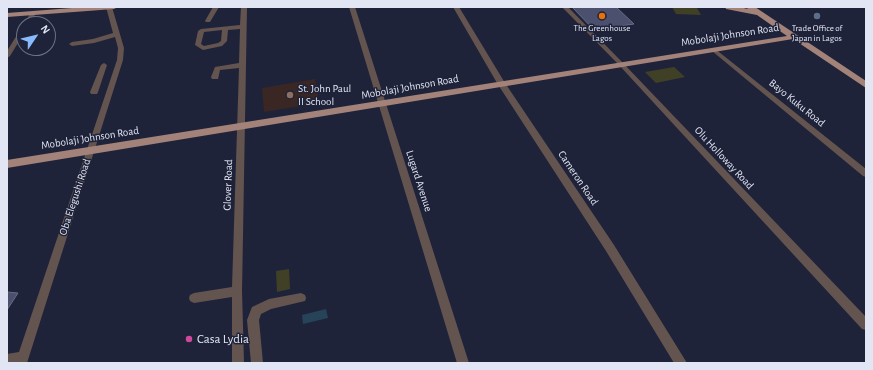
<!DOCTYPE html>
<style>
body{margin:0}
#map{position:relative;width:873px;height:370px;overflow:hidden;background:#1f2339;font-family:"Alegreya Sans",sans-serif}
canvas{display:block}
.frame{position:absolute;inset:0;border:8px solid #e1e5f4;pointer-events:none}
.north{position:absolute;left:16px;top:16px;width:40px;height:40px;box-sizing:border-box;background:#1f2339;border:1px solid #6d7184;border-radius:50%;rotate:55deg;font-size:11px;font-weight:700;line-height:16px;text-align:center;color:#e1e5f4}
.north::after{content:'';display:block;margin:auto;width:14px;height:18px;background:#87bbfb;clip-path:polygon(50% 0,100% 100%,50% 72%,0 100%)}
</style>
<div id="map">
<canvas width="873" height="370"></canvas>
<div class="frame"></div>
<div class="north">N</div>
</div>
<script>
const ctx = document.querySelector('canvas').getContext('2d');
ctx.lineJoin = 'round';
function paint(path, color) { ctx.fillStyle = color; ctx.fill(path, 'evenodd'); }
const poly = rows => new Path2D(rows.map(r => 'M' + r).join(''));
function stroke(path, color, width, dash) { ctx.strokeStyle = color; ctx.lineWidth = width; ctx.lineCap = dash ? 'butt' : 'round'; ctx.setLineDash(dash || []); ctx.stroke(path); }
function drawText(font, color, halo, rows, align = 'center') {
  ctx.font = font + ' "Alegreya Sans",sans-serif'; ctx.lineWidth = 3; ctx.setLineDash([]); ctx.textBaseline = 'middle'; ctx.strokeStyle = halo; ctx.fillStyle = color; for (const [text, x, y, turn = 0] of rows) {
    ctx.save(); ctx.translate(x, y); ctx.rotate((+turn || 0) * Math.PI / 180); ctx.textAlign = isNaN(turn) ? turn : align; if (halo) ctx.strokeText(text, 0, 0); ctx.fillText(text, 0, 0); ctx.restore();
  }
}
const education = poly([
 [315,79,319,103,264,112,262,88]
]);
const green = poly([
 [672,7,697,8,701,15,676,14],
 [674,67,685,77,656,83,645,72],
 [289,269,290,289,277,292,276,271]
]);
const water = poly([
 [326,309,328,318,303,324,302,315]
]);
const building = poly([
 [572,7,616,7,634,24,594,30,572,7],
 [7,292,18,293,7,310,7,292]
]);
const minor = poly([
 [106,7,112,7,124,48,123,60,27,363,7,363,7,354,19,352,117,60,118,48,115,37,94,43,72,46,69,44,72,42,93,39,113,33,106,7],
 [213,7,219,7,210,22,206,22,205,21,213,7],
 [241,7,247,7,242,291,244,363,232,363,232,297,194,303,190,301,189,298,190,295,194,293,232,287,239,68,220,70,218,79,212,79,211,77,215,67,239,63,240,29,228,30,227,41,222,46,203,50,195,45,198,31,201,29,240,25,241,7],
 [222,30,221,41,218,43,204,46,201,44,204,32,222,30],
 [349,7,355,7,469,363,457,363,349,7],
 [453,7,459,7,505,83,614,245,687,363,674,363,606,251,497,83,453,7],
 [562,7,568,7,623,63,866,317,866,330,862,329,619,65,562,7],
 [33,11,36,13,30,24,24,24,31,12,33,11],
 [24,26,24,33,10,56,7,58,7,51,22,27,24,26],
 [714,48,866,169,866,177,863,176,712,51,712,49,714,48],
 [104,63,107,65,98,92,97,94,91,94,90,92,101,65,104,63],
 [301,293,305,295,306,298,305,301,271,309,261,314,259,320,263,363,251,363,247,320,252,307,269,299,301,293]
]);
const major = poly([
 [85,7,118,7,114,9,7,17,7,13,85,7],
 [725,7,739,7,748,9,746,7,755,7,866,81,866,88,793,39,7,168,7,160,787,36,757,15,726,9,725,7]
]);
const markers = [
 [602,16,4,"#e8710a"],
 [817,16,4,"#5c6f8a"],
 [290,95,4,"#8d6e63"],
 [189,339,4,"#d1479c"]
];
const farPoinames = [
 ["The Greenhouse",602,28],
 ["Lagos",602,38],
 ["Trade Office of",817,28],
 ["Japan in Lagos",817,38]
];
const streetNames = [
 ["Mobolaji Johnson Road",730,35,-9],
 ["Mobolaji Johnson Road",410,87,-10],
 ["Bayo Kuku Road",797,103,39],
 ["Mobolaji Johnson Road",90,138,-9],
 ["Olu Holloway Road",724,158,47],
 ["Cameron Road",578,178,56],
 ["Lugard Avenue",419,181,72],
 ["Glover Road",228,185,-88],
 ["Oba Elegushi Road",75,197,-72]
];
const poiNames = [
 ["St. John Paul",298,89],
 ["II School",298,102]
];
const nearPoinames = [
 ["Casa Lydia",197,339]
];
paint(education, '#3a2723');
paint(green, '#3f4025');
paint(water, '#264358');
paint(building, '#4a506e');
stroke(building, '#676d87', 1);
paint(minor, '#64544f');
paint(major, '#a38379');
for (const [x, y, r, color] of markers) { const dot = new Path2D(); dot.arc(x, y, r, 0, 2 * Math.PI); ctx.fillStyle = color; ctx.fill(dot); stroke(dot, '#1f2339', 1.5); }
drawText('9px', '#e1e5f4', '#1f2339', farPoinames);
drawText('11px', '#e1e5f4', '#1f2339', streetNames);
drawText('11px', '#e1e5f4', '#1f2339', poiNames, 'left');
drawText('13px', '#e1e5f4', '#1f2339', nearPoinames, 'left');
</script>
